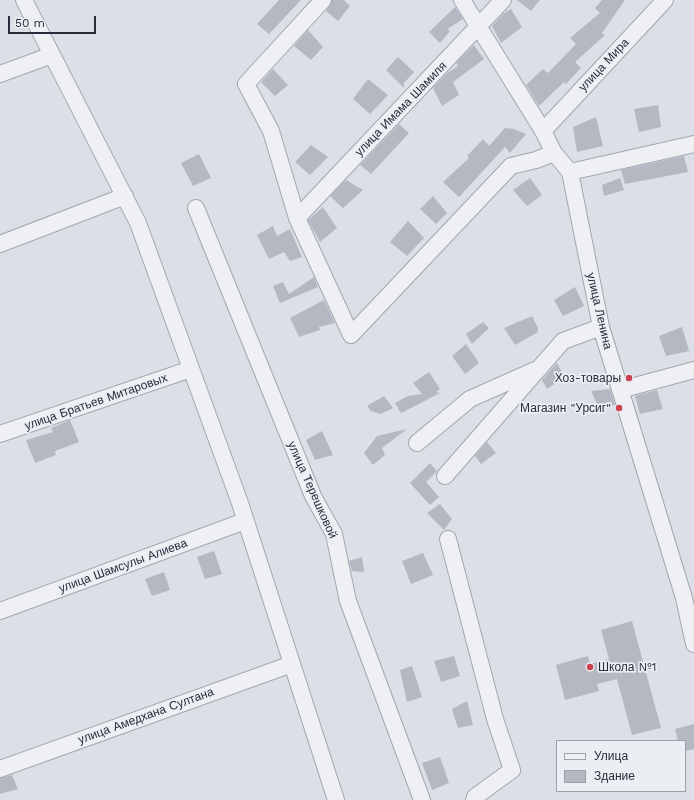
<!DOCTYPE html>
<meta charset="utf-8">
<style>
body{margin:0}
#map{position:relative;width:694px;height:800px;overflow:hidden;background:#dcdfe6;font-family:"Work Sans",sans-serif}
canvas{display:block}
.legend{position:absolute;left:556px;top:740px;width:130px;height:52px;box-sizing:border-box;background:#ebeef3;border:1px solid #9ca1a9;margin:0;padding:5px 7px;list-style:none;font-size:12px;color:#262d3b}
.legend li{display:flex;align-items:center;gap:8px;height:20px}
.legend b{width:20px;border:1px solid #9ca1a9}
.scale{position:absolute;left:8px;top:16px;width:88px;height:18px;box-sizing:border-box;border:2px solid #262d3b;border-top:0;padding-left:5px;font-size:12px;line-height:14px;white-space:nowrap;color:#262d3b;-webkit-text-stroke:3px #ebeef3;paint-order:stroke}
</style>
<div id="map">
<canvas width="694" height="800"></canvas>
<ul class="legend">
<li><b style="height:5px;background:#eef0f4"></b>Улица</li>
<li><b style="height:11px;background:#b3b8c2"></b>Здание</li>
</ul>
<div class="scale">50 m</div>
</div>
<script>
const ctx = document.querySelector('canvas').getContext('2d');
ctx.lineJoin = 'round';
function paint(path, color) { ctx.fillStyle = color; ctx.fill(path, 'evenodd'); }
const poly = rows => new Path2D(rows.map(r => 'M' + r).join(''));
function stroke(path, color, width, dash) { ctx.strokeStyle = color; ctx.lineWidth = width; ctx.lineCap = dash ? 'butt' : 'round'; ctx.setLineDash(dash || []); ctx.stroke(path); }
function drawText(font, color, halo, rows, align = 'center') {
  ctx.font = font + ' "Work Sans",sans-serif'; ctx.lineWidth = 3.5; ctx.setLineDash([]); ctx.textBaseline = 'middle'; ctx.strokeStyle = halo; ctx.fillStyle = color; for (const [text, x, y, turn = 0] of rows) {
    ctx.save(); ctx.translate(x, y); ctx.rotate((+turn || 0) * Math.PI / 180); ctx.textAlign = isNaN(turn) ? turn : align; if (halo) ctx.strokeText(text, 0, 0); ctx.fillText(text, 0, 0); ctx.restore();
  }
}
const building = poly([
 [279,0,301,0,269,34,257,24],
 [332,0,344,0,350,6,338,21,326,11],
 [517,0,540,0,531,11],
 [602,0,625,0,602,33,605,35,575,62,581,68,566,84,564,82,539,106,526,85,543,69,548,73,576,44,570,38,600,13,595,8],
 [455,7,463,19,447,29,450,31,440,43,429,32],
 [511,9,522,27,501,43,492,26,503,14],
 [308,30,323,47,311,60,294,46],
 [474,45,484,59,453,82,459,95,442,106,433,88,446,74,458,66,456,63],
 [398,57,414,72,404,83,404,88,386,70],
 [273,69,288,85,275,96,261,82],
 [368,79,388,95,370,114,353,99],
 [658,105,661,127,639,132,634,109],
 [596,117,603,146,577,152,573,127],
 [399,124,409,133,371,174,360,165],
 [505,128,514,129,526,134,510,153,505,147,459,197,443,182,469,158,467,156,483,139,489,146],
 [311,145,328,157,310,175,295,162],
 [199,154,211,178,193,186,181,163],
 [684,156,688,172,625,184,621,170],
 [530,178,542,195,527,206,513,190],
 [620,178,624,190,604,196,602,185],
 [346,180,363,190,343,208,330,196],
 [433,196,447,213,436,224,420,209],
 [323,207,337,228,320,242,308,220],
 [408,221,424,238,407,256,390,242],
 [273,226,277,236,290,229,302,257,290,261,284,252,269,259,257,235],
 [314,277,318,287,280,303,273,286,283,282,289,294],
 [575,287,584,306,563,316,554,300],
 [324,300,335,323,319,327,320,330,299,337,290,318],
 [532,316,538,328,538,332,515,345,504,328],
 [483,322,489,328,472,344,466,334],
 [682,327,689,351,666,356,659,336],
 [466,344,479,363,465,374,452,356],
 [557,363,565,377,547,389,542,380],
 [429,372,440,389,436,392,440,393,401,413,395,403,408,396,422,394,413,383],
 [610,389,615,405,599,408,591,391],
 [657,390,663,409,640,414,635,396],
 [384,396,393,408,381,414,371,411,367,406],
 [70,420,79,442,55,451,56,455,35,463,26,440,53,432,51,428],
 [407,429,382,448,385,455,373,465,364,453,377,436],
 [322,431,333,455,315,460,306,440],
 [487,442,496,453,481,464,475,456],
 [430,463,437,471,426,482,439,497,430,505,410,483],
 [440,504,452,519,444,530,427,513],
 [214,551,222,574,205,579,197,557],
 [423,553,433,575,411,584,402,561],
 [362,557,364,572,352,571,349,561],
 [164,572,170,590,152,596,145,579],
 [632,621,661,728,632,735,617,679,597,684,599,691,565,700,556,665,588,656,590,664,609,659,601,630],
 [454,656,460,676,441,682,434,661],
 [412,666,422,697,407,702,400,670],
 [467,701,473,725,458,728,452,709],
 [694,724,694,749,685,751,685,741,678,741,675,729],
 [440,757,449,783,432,790,422,763],
 [12,775,18,789,0,794,0,778]
]);
const minor = poly([
 [24,0,138,223,240,503,336,800],
 [323,0,246,84,271,131,297,218,351,335,511,166,536,160,554,153],
 [462,0,543,131,554,153,570,172,601,327,684,598,694,644],
 [0,74,52,55],
 [543,131,665,0],
 [570,172,694,144],
 [196,208,313,496,334,534,348,601,422,800],
 [297,218,503,0],
 [0,244,125,196],
 [620,390,694,370],
 [0,434,191,369],
 [417,443,470,399,535,370],
 [445,476,563,341,601,327],
 [448,539,495,719,512,770,475,797,474,800],
 [0,611,245,521],
 [0,769,292,664]
]);
const markers = [
 [629,378,4,"#c94250"],
 [619,408,4,"#c94250"],
 [590,667,4,"#c94250"]
];
const streetNames = [
 ["улица Мира",604,65,-47],
 ["улица Имама Шамиля",401,109,-46],
 ["улица Ленина",599,311,77],
 ["улица Братьев Митаровых",96,402,-19],
 ["улица Терешковой",312,490,66],
 ["улица Шамсулы Алиева",123,566,-20],
 ["улица Амедхана Султана",146,716,-20]
];
const poiNames = [
 ["Хоз-товары",621,378],
 ["Магазин \"Урсиг\"",611,408],
 ["Школа №1",598,667,"left"]
];
paint(building, '#b3b8c2');
stroke(minor, '#a2a6af', 18);
stroke(minor, '#eef0f4', 16);
for (const [x, y, r, color] of markers) { const dot = new Path2D(); dot.arc(x, y, r, 0, 2 * Math.PI); ctx.fillStyle = color; ctx.fill(dot); stroke(dot, '#ebeef3', 1.5); }
drawText('12px', '#262d3b', '#ebeef3', streetNames);
drawText('12px', '#262d3b', '#ebeef3', poiNames, 'right');
</script>
